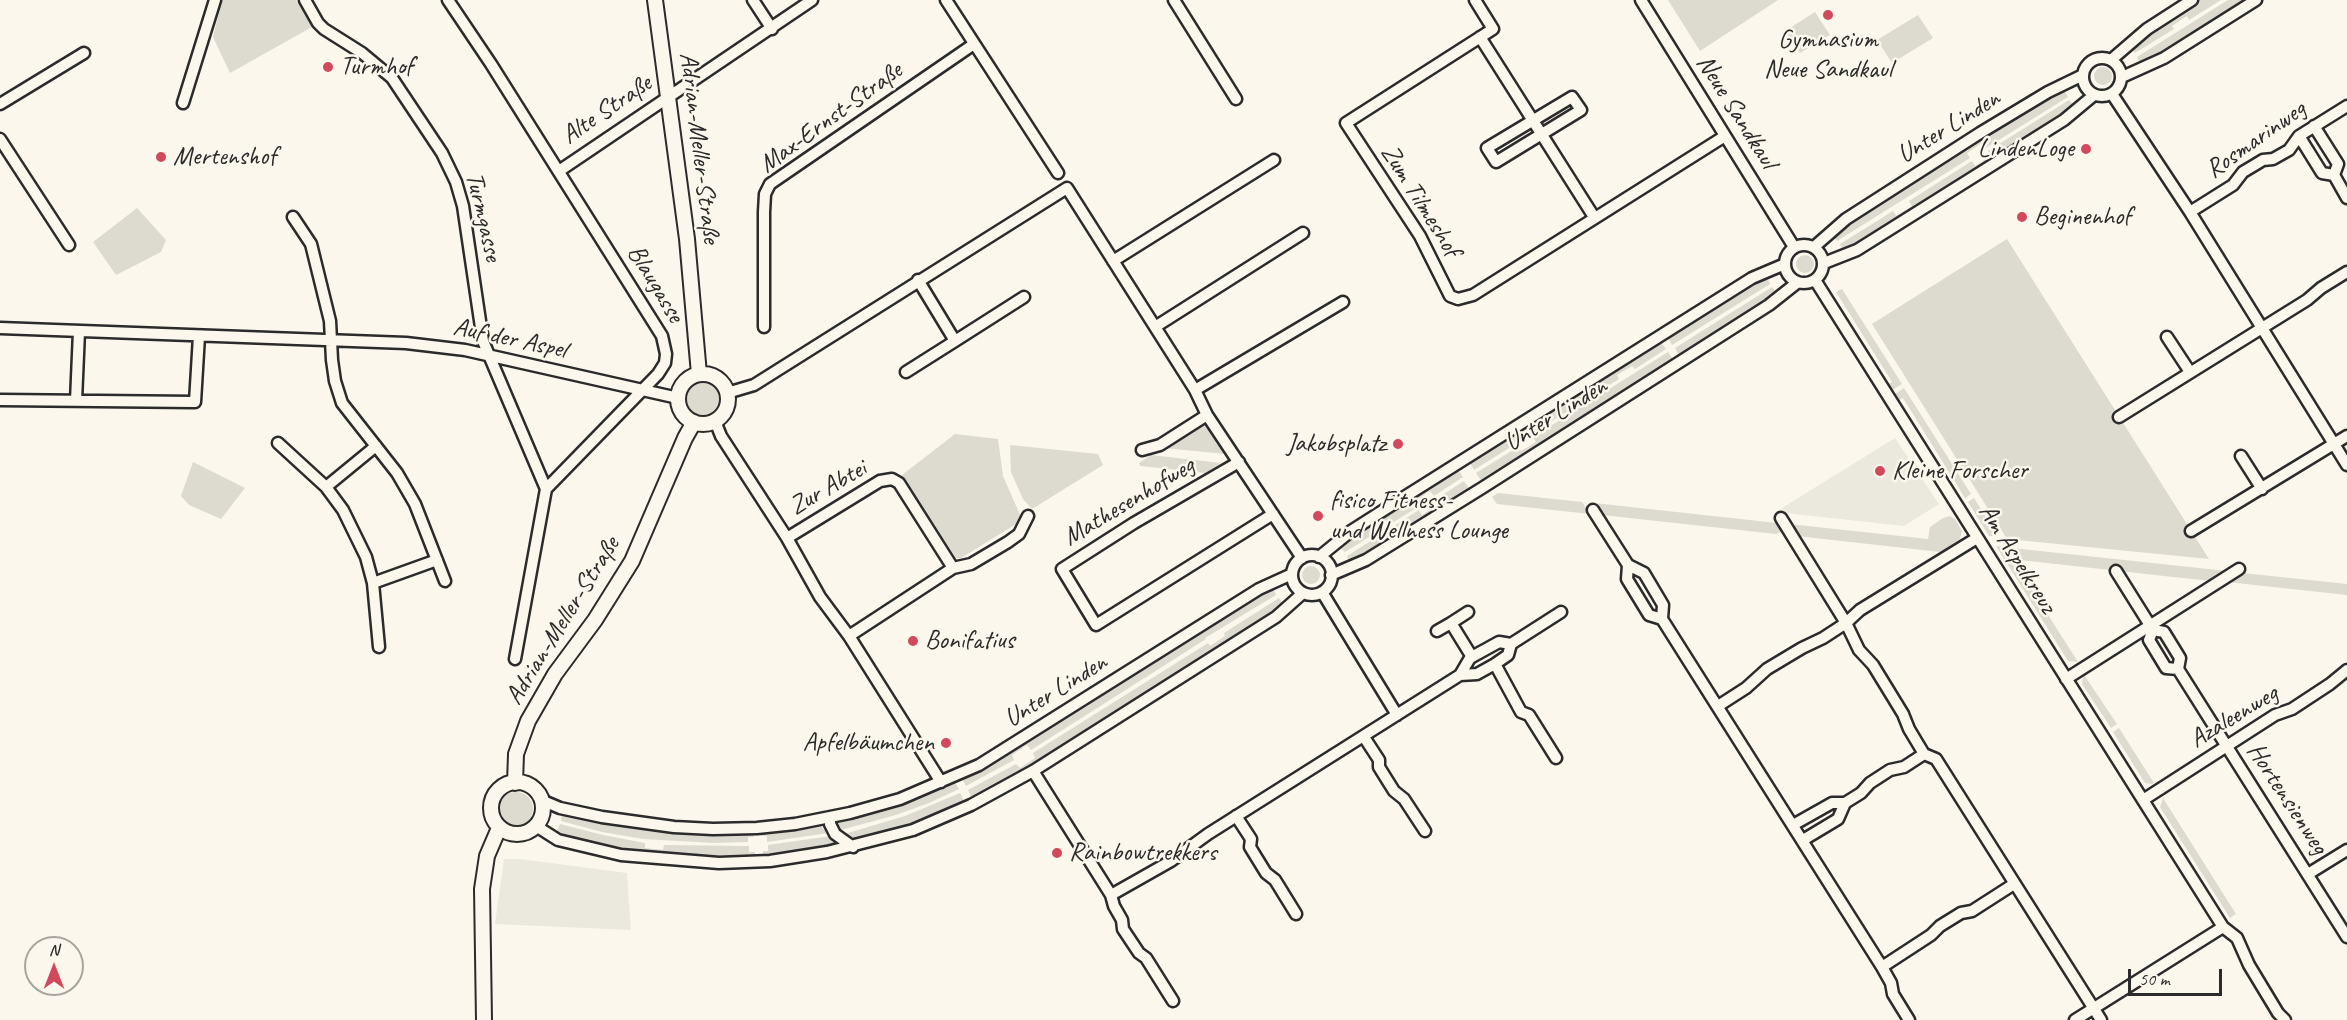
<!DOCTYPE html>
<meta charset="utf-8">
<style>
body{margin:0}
#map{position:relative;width:2347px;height:1020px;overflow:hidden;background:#fbf7ec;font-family:Caveat,sans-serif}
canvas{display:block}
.north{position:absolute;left:24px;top:936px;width:60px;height:60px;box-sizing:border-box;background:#fbf7ec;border:2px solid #a8a59f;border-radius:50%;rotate:0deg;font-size:16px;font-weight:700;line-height:24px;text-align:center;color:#2b2b2b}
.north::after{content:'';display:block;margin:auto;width:21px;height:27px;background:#d1495b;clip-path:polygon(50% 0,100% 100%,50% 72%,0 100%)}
.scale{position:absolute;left:2128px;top:969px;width:94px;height:27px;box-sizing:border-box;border:3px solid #2b2b2b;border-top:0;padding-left:8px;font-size:18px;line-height:21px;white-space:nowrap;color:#2b2b2b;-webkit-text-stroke:4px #fbf7ec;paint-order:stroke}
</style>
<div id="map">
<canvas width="2347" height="1020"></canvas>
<div class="north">N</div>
<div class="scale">50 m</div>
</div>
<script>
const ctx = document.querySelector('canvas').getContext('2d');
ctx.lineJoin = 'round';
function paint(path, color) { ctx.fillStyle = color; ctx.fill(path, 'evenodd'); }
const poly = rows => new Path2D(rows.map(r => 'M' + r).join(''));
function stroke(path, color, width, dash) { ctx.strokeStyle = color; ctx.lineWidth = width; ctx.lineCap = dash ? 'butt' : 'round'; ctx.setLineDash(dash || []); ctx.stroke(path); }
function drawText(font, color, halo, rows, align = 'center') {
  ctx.font = font + ' Caveat,sans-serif'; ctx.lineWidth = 5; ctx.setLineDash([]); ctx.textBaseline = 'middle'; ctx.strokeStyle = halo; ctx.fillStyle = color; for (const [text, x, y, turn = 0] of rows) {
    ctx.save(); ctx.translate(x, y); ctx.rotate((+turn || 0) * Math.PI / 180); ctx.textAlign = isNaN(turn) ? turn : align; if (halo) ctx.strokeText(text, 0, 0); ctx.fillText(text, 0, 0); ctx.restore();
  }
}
const built = poly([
 [1895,438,1939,504,1904,526,1785,513,1782,508],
 [504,859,520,859,627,873,631,930,495,924]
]);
const green = poly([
 [222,0,296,0,312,27,230,73,213,37],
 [1668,0,1778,0,1700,51],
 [2200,0,2221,0,2189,20,2187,16,2172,26,2174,29,2135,53,2130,48,2142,37],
 [2228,0,2247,0,2140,64,2137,57],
 [1815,12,1830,35,1800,53,1785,31],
 [1918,15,1933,38,1892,63,1877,40],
 '2094 76a9 9 0 1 1 18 0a9 9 0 1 1-18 0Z',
 [2064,89,2068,97,1986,148,1982,143,1967,153,1970,158,1837,241,1832,235,1839,228,2048,95],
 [2069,100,2074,105,2068,112,1859,244,1843,251,1840,244,1893,211,1896,216,1912,206,1909,201,1972,161,1975,166,1990,156,1988,151],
 [137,208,166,240,161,252,116,275,93,242],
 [2007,239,2209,559,2007,539,1872,324],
 '1796 264a9 9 0 1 1 18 0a9 9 0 1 1-18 0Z',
 [1767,277,1770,284,1672,345,1667,336,1753,283],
 [1772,287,1777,293,1771,299,1680,357,1675,348],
 [1842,289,1902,384,1889,392,1886,386,1892,382,1836,292],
 [1660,341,1666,349,1635,369,1632,366,1617,375,1619,379,1474,470,1469,461],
 [1668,352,1674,361,1482,482,1476,473,1518,447,1521,451,1536,442,1533,437],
 '685 398a17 17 0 1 1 34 0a17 17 0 1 1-34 0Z',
 [1904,388,1971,494,1965,498,1903,398,1896,402,1892,396],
 [1200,425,1208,427,1225,454,1164,448],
 [955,434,998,439,1003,476,1021,517,1018,518,1018,523,961,558,956,558,902,475],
 [1010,445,1098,454,1103,465,1032,509,1023,499,1011,472],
 [1151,455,1221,463,1205,473,1140,466,1139,463],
 [193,462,245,488,221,519,189,505,181,496],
 [1457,468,1463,477,1434,496,1430,491,1415,501,1418,507,1345,552,1338,546,1345,539],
 [1464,481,1470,490,1369,554,1349,563,1347,556,1419,510,1422,515,1439,504,1436,499],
 [1498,493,1582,502,1590,514,1497,504,1492,497],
 [1974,498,1998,536,1989,536,1968,502],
 [1594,503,1777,523,1782,531,1776,534,1602,515],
 [1950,516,1955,519,1962,531,1960,539,1940,552,1797,536,1789,524,1928,539,1930,527,1943,518],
 [1996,546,2005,547,2078,662,2068,661],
 [2012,548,2227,571,2212,581,2173,577,2020,560],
 '1302 575a9 9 0 1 1 18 0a9 9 0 1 1-18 0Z',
 [2243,573,2347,584,2347,595,2227,582],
 [1273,588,1276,595,1205,638,1206,639,1031,750,1027,745,1012,755,1014,760,966,786,961,777,1257,595],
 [1279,598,1283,604,1268,617,1007,781,972,799,968,790,1016,764,1020,768,1035,758,1033,753,1208,643,1210,646,1225,636,1224,633],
 [2084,675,2117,724,2111,728,2082,684],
 [2119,728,2154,783,2152,784,2145,783,2113,732],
 [954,781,959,789,929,803,896,815,837,831,834,822],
 '499 809a17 17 0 1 1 34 0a17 17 0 1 1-34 0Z',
 [960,793,965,803,911,825,857,840,841,835,905,816],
 [2163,798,2236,914,2230,918,2160,807],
 [562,812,753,832,754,837,748,837,748,842,714,843,643,839,602,832,561,821],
 [560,824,603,835,645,843,645,848,663,850,664,845,749,846,749,852,755,852,755,857,705,857,649,854,616,849,556,833],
 [819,824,828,833,767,842,767,836,761,836,761,832],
 [831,836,839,845,763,856,763,851,768,851,768,845]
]);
const minor = poly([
 [305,0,318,23,324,29,362,53,392,78,442,153,456,182,463,206,483,341,546,489],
 [448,0,491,64,662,336,666,354,665,363,658,374,546,489,515,659],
 [753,0,772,29],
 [946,0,1058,173],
 [1174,0,1236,99],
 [1475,0,1493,29,1346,123,1420,236,1450,296,1458,299,1473,295,1725,136],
 [1641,0,1794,247],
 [1480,37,1594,217],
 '2083 77a19 19 0 1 1 38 0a19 19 0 1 1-38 0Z',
 [2111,60,2147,29,2192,0],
 [2122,77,2164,58,2256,0],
 [2112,94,2190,212,2347,465],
 [1572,97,1581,110,1496,162,1487,148,1572,97],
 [183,103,215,0],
 [0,104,84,53],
 [2314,126,2338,164,2334,175,2347,198],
 [2299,136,2322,173,2334,175],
 [0,139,69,245],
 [559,171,812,0],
 [2190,212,2233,185,2243,172,2263,160,2273,159,2289,150,2299,136,2347,106],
 [293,217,311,244,330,321,332,360,335,381,342,403,397,473,415,504,445,581],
 '1785 264a19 19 0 1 1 38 0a19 19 0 1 1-38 0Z',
 [1814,247,1846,219,1980,133,2048,92,2083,75],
 [1113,261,1274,160],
 [1824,263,1857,250,2064,120,2094,95],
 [918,280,955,341,1024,297],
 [1815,280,2223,927,2237,938,2249,965,2278,1013,2285,1020],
 [764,327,764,212,765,194,770,184,974,44],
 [1155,327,1303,233],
 [0,328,406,343,465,350,678,398],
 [2167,337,2190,372],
 [906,372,955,341],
 [1195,390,1343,302],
 [727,393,754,385,1067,188,1195,390,1207,415,1302,558],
 [0,400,195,402,199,336],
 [76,401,79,331],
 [2119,417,2307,300,2321,288,2347,272],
 [715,421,721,436,787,538,820,597,849,636,941,782],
 [278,443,326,487,343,510,366,557,373,583,379,647],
 [1142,450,1160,445,1207,415],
 [2241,456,2262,489],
 [1239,462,1134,523,1062,569,1096,625,1273,514],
 [326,487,376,446],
 [1593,510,1628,565,1627,579,1649,615,1662,619,1882,967],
 [1781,518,1846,623,1859,650,1873,665,1903,714,1909,729,1924,754,1936,759,2101,1020],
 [2191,531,2347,436],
 [787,538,880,481,892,479,899,483,953,568],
 '1292 575a20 20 0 1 1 40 0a20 20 0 1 1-40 0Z',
 [1319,557,1351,531,1398,501,1752,278,1785,264],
 [1628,565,1644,573,1663,605,1662,619],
 [2116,571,2153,630,2149,640,2166,668,2178,669,2347,937],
 [1331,575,1366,560,1482,488,1769,305,1798,282],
 [373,583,437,560],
 [1322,592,1397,715],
 [1468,612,1451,623,1472,657],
 [2153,630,2164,632,2180,658,2178,669],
 [1437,631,1451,623],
 [849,636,953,568,971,564,1008,542,1019,534,1028,516],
 [1495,664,1521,712,1529,715,1556,758],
 [1460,675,1470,658,1499,642,1511,644],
 [2066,679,2239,569],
 [1718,706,1746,688,1767,669,1802,648,1823,638,1846,623,1860,610,1977,538],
 [1364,737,1379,760,1379,767,1394,791,1404,799,1425,831],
 [1033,771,1111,895,1114,906,1122,920,1123,929,1139,953,1146,958,1173,1001],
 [541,800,560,808,602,817,674,827,713,829,757,828,795,824,850,813,900,799,979,765,1259,589,1292,574],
 [2143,800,2275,715,2292,709,2330,684,2347,670],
 [1236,816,1251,839,1250,847,1266,873,1275,880,1296,914],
 [830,817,830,824,835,834,853,847],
 [1793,825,1832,803,1845,803],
 [536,826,558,840,621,855,719,863,770,861,827,852,913,830,971,805,1033,771,1276,617,1303,593],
 [1803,840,1838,819,1845,803,1861,793,1870,783,1890,770,1904,767,1924,754],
 [2308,874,2347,850],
 [1111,895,1171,861,1208,834,1460,675,1477,674,1495,664,1508,655,1511,644,1561,612],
 [1909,1020,1893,994,1891,983,1882,967,1931,935,1940,926,1961,913,1972,911,2014,884],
 [2075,1020,2223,927]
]);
const tertiary = poly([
 [655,0,687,239,699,374],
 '678 399a25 25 0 1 1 50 0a25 25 0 1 1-50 0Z',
 '491 808a26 26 0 1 1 52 0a26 26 0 1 1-52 0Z',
 [515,783,516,754,528,721,555,674,595,620,632,561,685,438,694,422],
 [484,1020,482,889,487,856,499,828]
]);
const markers = [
 [1828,15,6,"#d1495b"],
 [328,67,6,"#d1495b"],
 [2086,149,6,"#d1495b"],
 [161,157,6,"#d1495b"],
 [2022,217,6,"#d1495b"],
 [1398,444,6,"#d1495b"],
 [1880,471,6,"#d1495b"],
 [1318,516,6,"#d1495b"],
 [913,641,6,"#d1495b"],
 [946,743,6,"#d1495b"],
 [1057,853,6,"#d1495b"]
];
const poiNames = [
 ["Gymnasium",1828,40,"center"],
 ["Neue Sandkaul",1828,70,"center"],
 ["Turmhof",340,67],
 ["LindenLoge",2074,149,"right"],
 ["Mertenshof",173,157],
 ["Beginenhof",2034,217],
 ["Jakobsplatz",1386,444,"right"],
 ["Kleine Forscher",1892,471],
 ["fisico Fitness-",1330,501],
 ["und Wellness Lounge",1330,531],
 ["Bonifatius",925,641],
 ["Apfelbäumchen",934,743,"right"],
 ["Rainbowtrekkers",1069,853]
];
const streetNames = [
 ["Alte Straße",607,110,-34],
 ["Neue Sandkaul",1736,112,58],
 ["Max-Ernst-Straße",831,118,-36],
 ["Unter Linden",1949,127,-32],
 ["Rosmarinweg",2256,140,-35],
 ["Adrian-Meller-Straße",699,148,83],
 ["Zum Tilmeshof",1420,201,58],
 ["Turmgasse",483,217,77],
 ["Blaugasse",655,284,59],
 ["Auf der Aspel",510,339,12],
 ["Unter Linden",1556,415,-32],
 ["Zur Abtei",828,488,-30],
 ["Mathesenhofweg",1129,502,-31],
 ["Am Aspelkreuz",2017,559,58],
 ["Adrian-Meller-Straße",563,621,-58],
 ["Unter Linden",1056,691,-32],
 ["Azaleenweg",2234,717,-31],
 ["Hortensienweg",2287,799,57]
];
paint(built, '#ebe8de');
paint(green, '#dddad0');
stroke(minor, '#2b2b2b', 15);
stroke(tertiary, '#2b2b2b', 18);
stroke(minor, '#fbf7ec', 10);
stroke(tertiary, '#fbf7ec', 14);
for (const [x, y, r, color] of markers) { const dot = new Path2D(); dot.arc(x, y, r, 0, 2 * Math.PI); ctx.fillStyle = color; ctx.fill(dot); stroke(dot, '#fbf7ec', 2); }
drawText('26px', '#2b2b2b', '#fbf7ec', poiNames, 'left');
drawText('26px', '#2b2b2b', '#fbf7ec', streetNames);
</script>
